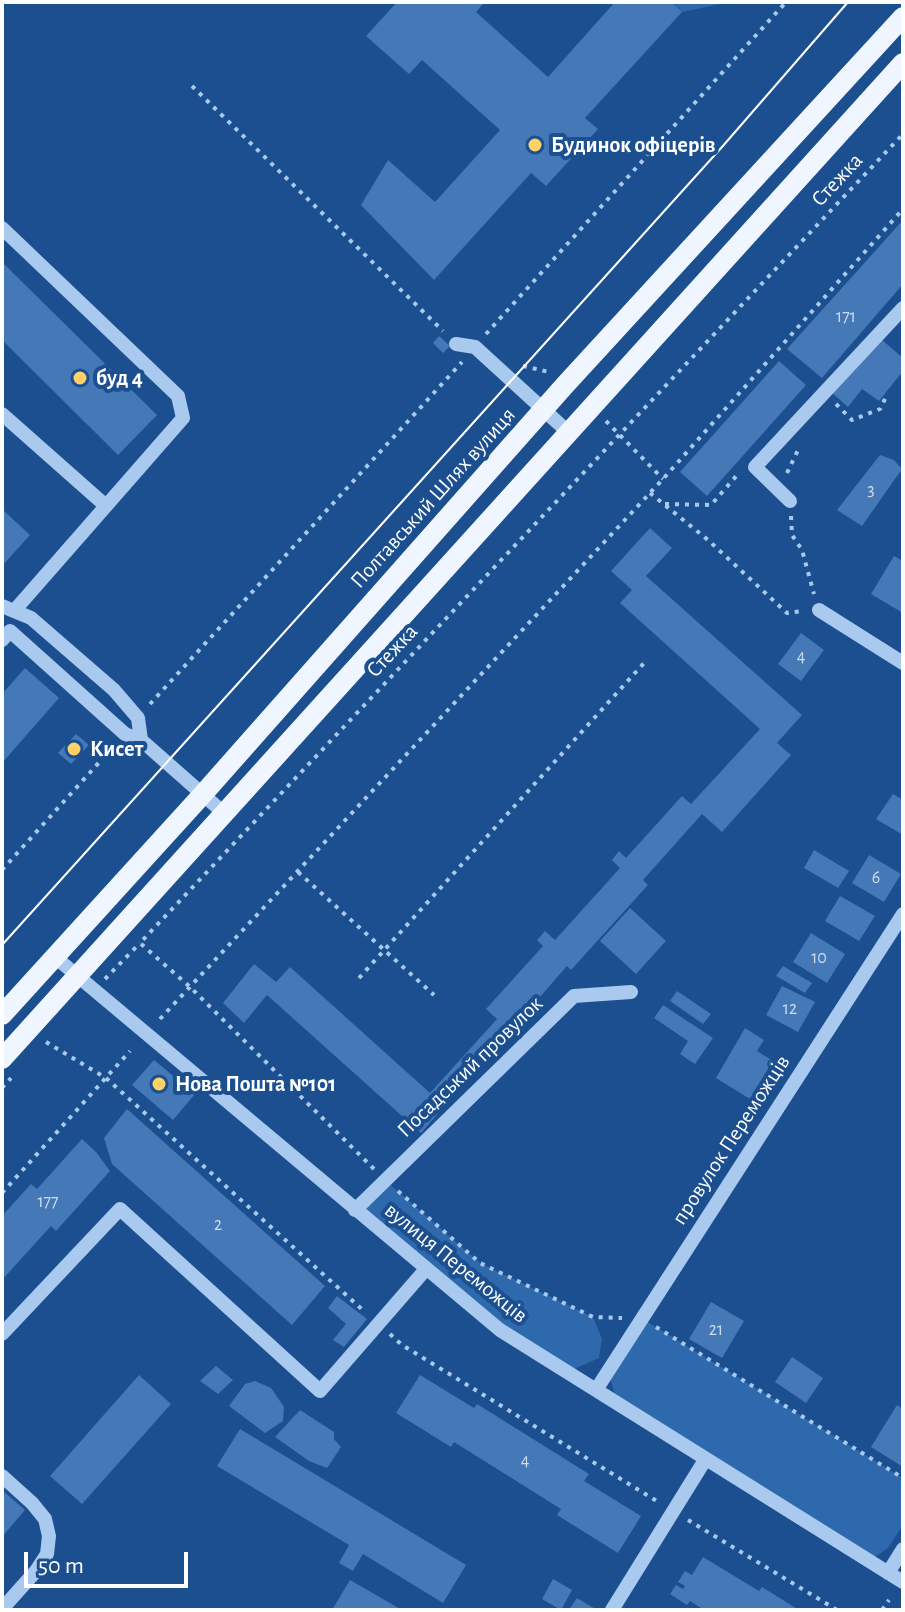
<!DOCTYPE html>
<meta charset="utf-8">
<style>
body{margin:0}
#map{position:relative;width:905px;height:1612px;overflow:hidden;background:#1b4f8f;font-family:"Alegreya Sans",sans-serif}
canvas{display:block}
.frame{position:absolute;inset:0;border:4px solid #fff;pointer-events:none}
.scale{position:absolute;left:24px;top:1552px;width:164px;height:36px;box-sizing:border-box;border:4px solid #fff;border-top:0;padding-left:10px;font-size:24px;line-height:28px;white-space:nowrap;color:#fff;-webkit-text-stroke:6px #1b4f8f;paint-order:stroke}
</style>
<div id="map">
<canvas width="905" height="1612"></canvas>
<div class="frame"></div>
<div class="scale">50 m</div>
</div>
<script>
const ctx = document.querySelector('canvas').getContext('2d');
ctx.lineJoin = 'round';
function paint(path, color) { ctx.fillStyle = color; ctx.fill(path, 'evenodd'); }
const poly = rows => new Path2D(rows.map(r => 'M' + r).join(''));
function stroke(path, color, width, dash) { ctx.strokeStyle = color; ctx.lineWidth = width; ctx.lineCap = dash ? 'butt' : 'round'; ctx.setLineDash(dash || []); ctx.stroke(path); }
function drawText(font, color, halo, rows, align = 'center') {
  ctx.font = font + ' "Alegreya Sans",sans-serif'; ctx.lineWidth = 8; ctx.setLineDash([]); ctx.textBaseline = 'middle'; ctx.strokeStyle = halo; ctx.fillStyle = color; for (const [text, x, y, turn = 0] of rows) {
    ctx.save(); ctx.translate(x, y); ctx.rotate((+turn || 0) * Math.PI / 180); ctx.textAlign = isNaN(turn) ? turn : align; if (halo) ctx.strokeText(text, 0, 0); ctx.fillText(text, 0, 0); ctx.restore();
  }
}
const green = poly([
 [671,2,730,2,682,12],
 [385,1180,480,1263,593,1317,602,1339,599,1358,567,1372,500,1330,355,1210],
 [641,1318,903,1478,903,1525,888,1548,869,1561,618,1404,608,1371]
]);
const building = poly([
 [397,2,485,2,476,12,548,77,615,2,671,2,682,12,585,118,598,129,546,186,531,173,434,280,361,205,388,160,435,202,500,130,422,60,409,74,366,36],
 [903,220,903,284,822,378,787,349],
 [2,262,157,415,118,455,2,340],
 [439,336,450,346,443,353,433,343],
 [881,339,903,358,903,371,879,401,862,389,848,407,831,392],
 [779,361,806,385,707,496,680,472],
 [880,455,894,460,902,469,862,526,837,510],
 [2,509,30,535,2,566],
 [650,528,672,548,646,576,802,715,777,743,791,755,722,832,702,814,643,880,648,885,571,970,567,966,421,1133,267,995,244,1023,223,1003,254,964,276,982,290,967,430,1093,497,1019,486,1009,543,946,537,940,545,931,555,940,620,868,612,860,619,851,626,858,682,796,691,804,760,729,620,603,632,590,611,571],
 [894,556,903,561,903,613,871,594],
 [801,633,824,650,801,681,778,664],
 [25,668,59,698,2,763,2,694],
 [76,734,89,745,71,764,58,753],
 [893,794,903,800,903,835,876,819],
 [814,850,849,871,838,888,804,868],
 [869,855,901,874,884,902,852,883],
 [840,896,875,916,859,941,825,921],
 [630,908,666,941,636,974,600,941],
 [811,933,845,954,827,983,793,962],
 [783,966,812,983,805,993,776,976],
 [782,986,815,1002,798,1032,766,1015],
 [677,991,711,1014,703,1024,670,1001],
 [663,1005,713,1038,695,1064,680,1054,688,1041,654,1018],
 [745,1028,764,1040,757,1051,773,1061,750,1099,716,1078],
 [154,1060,195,1094,173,1120,132,1085],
 [127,1109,325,1286,292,1325,112,1164,104,1138],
 [82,1139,96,1152,110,1171,56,1231,51,1226,2,1280,2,1216,31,1184,37,1189],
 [337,1296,367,1319,344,1347,333,1340,346,1324,328,1308],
 [711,1302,744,1321,722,1358,689,1339],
 [792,1357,823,1378,806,1403,775,1382],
 [216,1366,233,1380,218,1394,200,1381],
 [139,1375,171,1404,82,1504,50,1476],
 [420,1375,474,1408,477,1404,589,1474,584,1481,641,1516,618,1553,557,1515,561,1509,454,1442,451,1447,396,1413],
 [255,1381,271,1388,284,1407,283,1421,265,1433,229,1406,245,1384],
 [897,1405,903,1409,903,1467,871,1447],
 [300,1410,334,1432,334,1439,341,1447,327,1468,309,1461,275,1437],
 [240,1429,466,1565,443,1603,363,1554,353,1571,339,1563,349,1545,217,1466],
 [2,1490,25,1510,2,1537],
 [703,1557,759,1591,762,1587,799,1610,704,1610,690,1601,687,1605,670,1594,676,1585,683,1589,685,1586,678,1582,685,1571,692,1575],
 [553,1579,572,1590,561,1610,542,1599],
 [350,1580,402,1610,332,1610],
 [577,1598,597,1610,569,1610]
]);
const path = poly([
 [192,86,443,331],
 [486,334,786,2],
 [523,366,549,372],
 [836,404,852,420,880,409,887,395],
 [606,421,663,479],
 [787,473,799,448],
 [650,493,708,540,787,613,802,611],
 [665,504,711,505,738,474],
 [791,516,792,535,802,550,814,594],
 [150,704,462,362],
 [2,870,113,747],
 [298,872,434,995],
 [359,978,644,663],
 [105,979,140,943],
 [160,1019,663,479,903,209],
 [46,1042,106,1078,365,1312],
 [2,1088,11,1078],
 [374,1169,190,987,140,943,903,134],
 [398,1191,480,1263,593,1317,622,1318],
 [2,1193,130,1051],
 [656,1327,903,1478],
 [390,1334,402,1345,660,1503],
 [688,1520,837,1610],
 [882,1610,889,1600]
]);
const minor = poly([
 [2,228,178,396,183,418,106,506],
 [456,344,475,347,568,432],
 [2,414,106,506,14,611],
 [790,501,755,467,903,308],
 [2,606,31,618,114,690,138,718,141,740],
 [819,610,903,663],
 [2,640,10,631,125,734,141,740,225,814],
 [55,957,500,1330,903,1582],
 [355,1210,574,996,631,992],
 [2,1334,120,1209,320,1391,426,1269],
 [596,1390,903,914],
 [2,1476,32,1503,45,1519,49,1536,47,1554,36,1571,2,1609],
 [888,1573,903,1549],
 [612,1610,705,1460]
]);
const major = poly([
 [2,1015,203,794,565,385,903,17],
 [2,1059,903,63]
]);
const tram = poly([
 [2,945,722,147,848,2]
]);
const markers = [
 [535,145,8,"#ffd166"],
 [80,378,8,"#ffd166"],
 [74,749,8,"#ffd166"],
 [159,1084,8,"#ffd166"]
];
const numberNames = [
 ["171",846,317],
 ["3",871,490],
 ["4",801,657],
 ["6",876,878],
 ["10",819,958],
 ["12",790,1009],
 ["177",48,1202],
 ["2",218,1225],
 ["21",716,1330],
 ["4",525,1461]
];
const poiNames = [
 ["Будинок офіцерів",551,145],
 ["буд 4",96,378],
 ["Кисет",90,749],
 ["Нова Пошта №101",175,1084]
];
const streetNames = [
 ["Стежка",837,180,-47],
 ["Полтавський Шлях вулиця",433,498,-48],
 ["Стежка",392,651,-47],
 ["Посадський провулок",470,1067,-44],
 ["провулок Переможців",731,1140,-57],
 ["вулиця Переможців",456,1263,39]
];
paint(green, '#2e69ad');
paint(building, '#4478b7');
stroke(path, '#a9c9ee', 4, [4, 6]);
stroke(minor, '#a9c9ee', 14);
stroke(major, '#f0f6ff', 20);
stroke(tram, '#fff', 2);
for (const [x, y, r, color] of markers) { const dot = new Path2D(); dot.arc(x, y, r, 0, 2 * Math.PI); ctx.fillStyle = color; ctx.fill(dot); stroke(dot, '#1b4f8f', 3); }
drawText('18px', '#d0dded', null, numberNames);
drawText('bold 22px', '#fff', '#1b4f8f', poiNames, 'left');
drawText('22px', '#fff', '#1b4f8f', streetNames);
</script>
